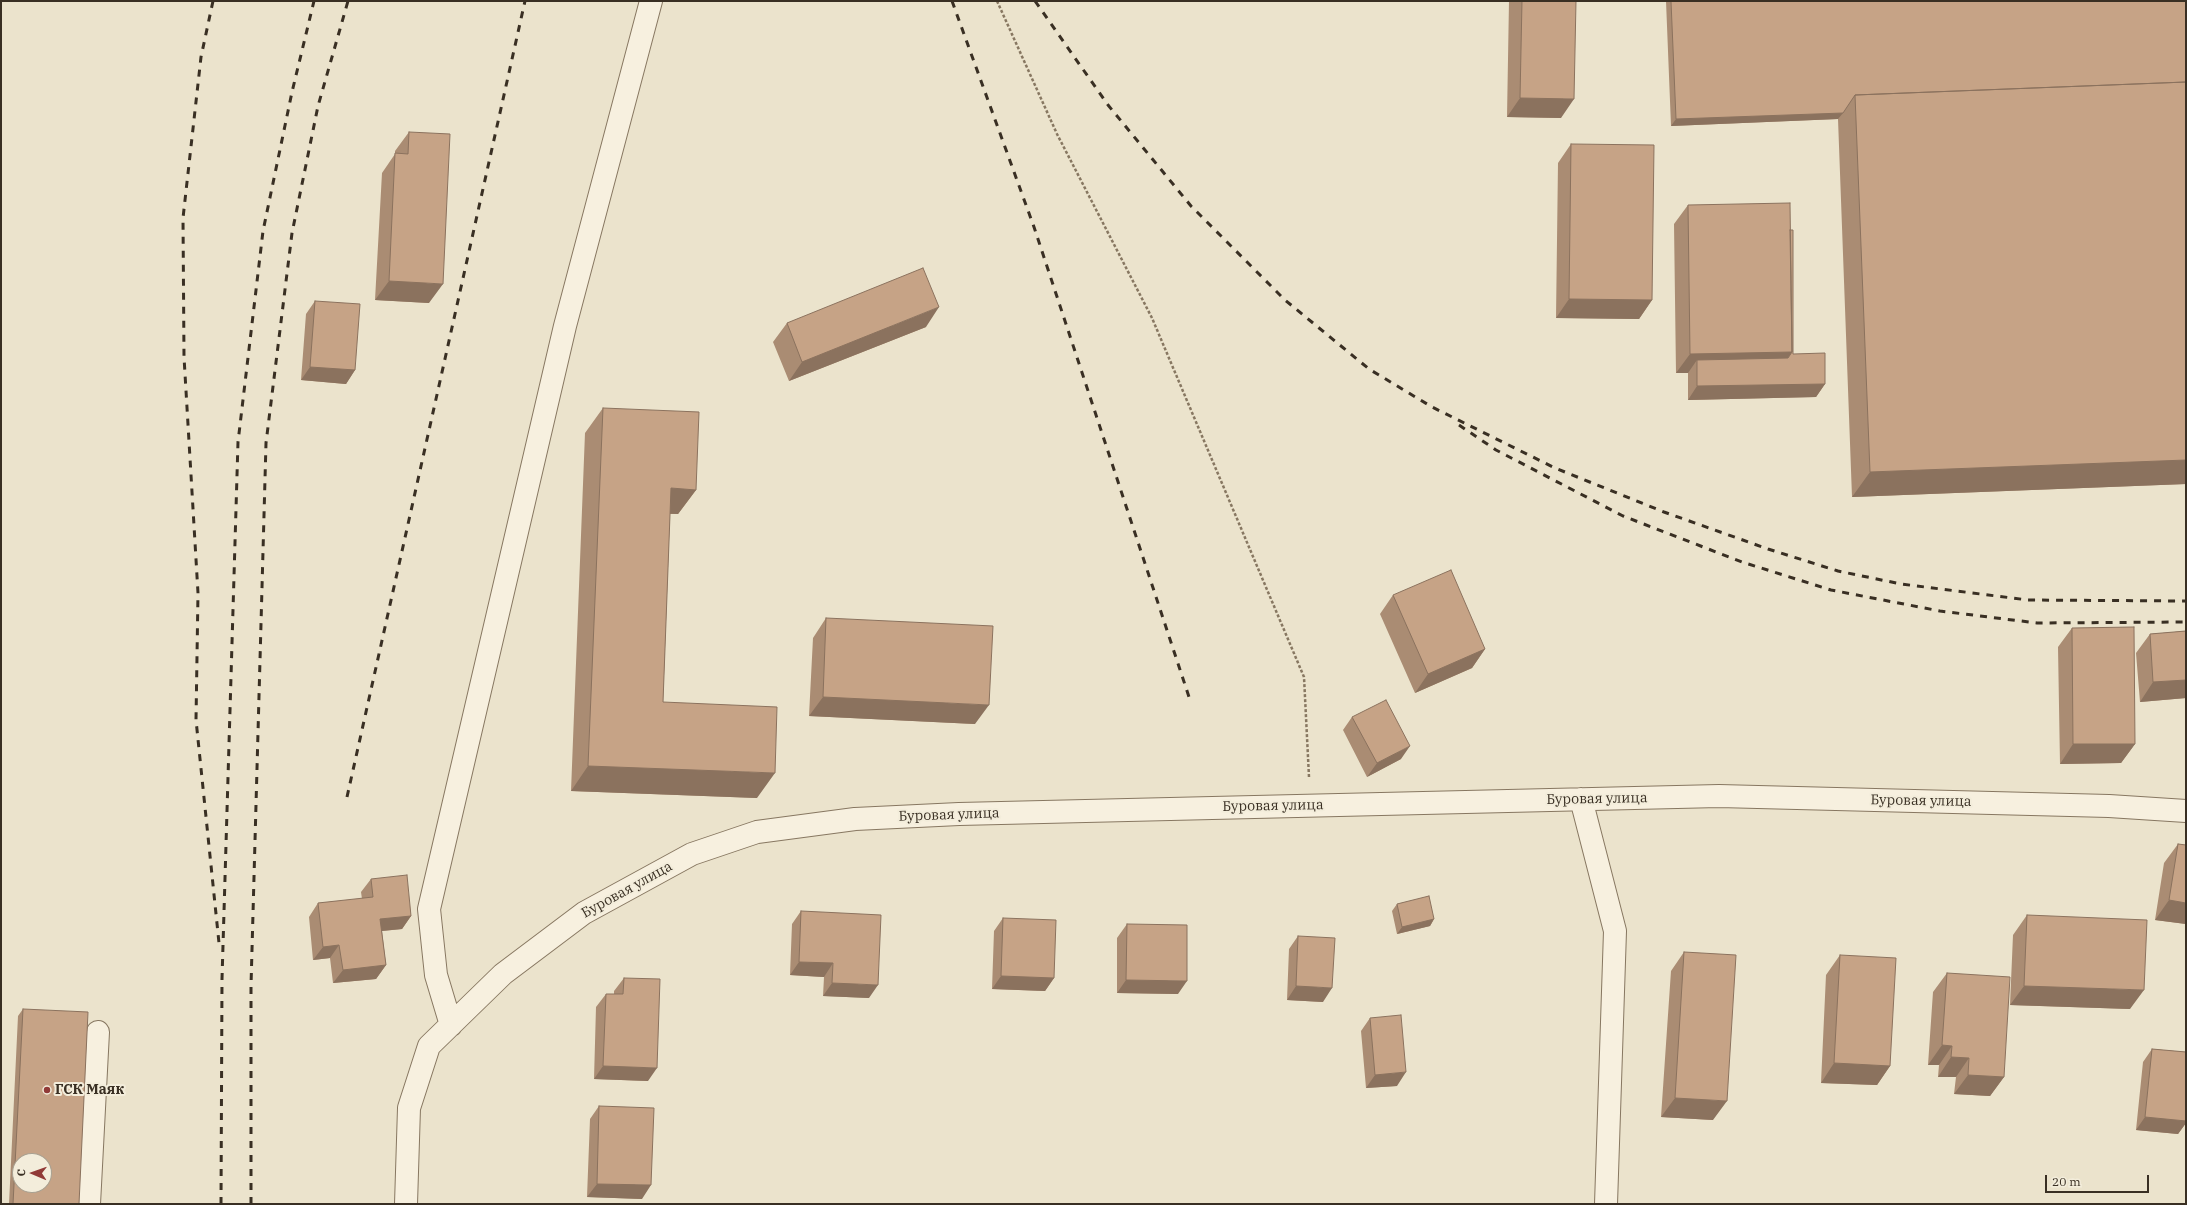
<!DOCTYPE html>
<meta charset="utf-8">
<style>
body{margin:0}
#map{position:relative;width:2187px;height:1205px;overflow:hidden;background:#ebe3cc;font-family:"IBM Plex Serif",serif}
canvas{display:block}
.frame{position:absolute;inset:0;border:2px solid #392f23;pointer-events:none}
.north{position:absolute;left:12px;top:1153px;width:40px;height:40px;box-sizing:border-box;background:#f3eddb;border:1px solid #a9a191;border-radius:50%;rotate:272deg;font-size:11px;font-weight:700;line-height:16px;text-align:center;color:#392f23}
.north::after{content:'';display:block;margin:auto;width:14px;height:18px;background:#913a37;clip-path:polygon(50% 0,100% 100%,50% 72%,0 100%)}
.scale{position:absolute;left:2045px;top:1175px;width:104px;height:18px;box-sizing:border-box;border:2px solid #392f23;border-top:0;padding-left:5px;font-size:12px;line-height:14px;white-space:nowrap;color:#392f23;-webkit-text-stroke:3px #f3eddb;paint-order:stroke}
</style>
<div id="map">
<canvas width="2187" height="1205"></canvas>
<div class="frame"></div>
<div class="north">С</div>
<div class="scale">20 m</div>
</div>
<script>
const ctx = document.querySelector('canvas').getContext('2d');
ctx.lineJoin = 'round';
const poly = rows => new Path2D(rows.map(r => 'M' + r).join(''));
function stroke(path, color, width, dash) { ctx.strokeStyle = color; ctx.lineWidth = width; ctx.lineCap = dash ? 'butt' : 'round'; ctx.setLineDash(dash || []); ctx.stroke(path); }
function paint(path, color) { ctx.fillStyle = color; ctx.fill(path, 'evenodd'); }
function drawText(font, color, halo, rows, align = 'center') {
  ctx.font = font + ' "IBM Plex Serif",serif'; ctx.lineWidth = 4; ctx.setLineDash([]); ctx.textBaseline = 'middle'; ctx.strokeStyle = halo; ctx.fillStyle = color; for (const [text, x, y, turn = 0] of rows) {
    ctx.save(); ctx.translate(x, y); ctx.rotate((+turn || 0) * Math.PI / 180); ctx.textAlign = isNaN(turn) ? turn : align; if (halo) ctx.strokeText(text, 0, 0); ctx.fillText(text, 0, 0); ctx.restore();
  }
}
const path = poly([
 [997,1,1057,134,1152,318,1304,677,1309,777]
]);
const minor = poly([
 [1581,799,1615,931,1606,1204],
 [451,1025,436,975,429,909,565,326,651,1],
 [89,1204,98,1032],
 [406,1204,409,1108,429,1046,503,974,584,913,692,854,757,832,855,819,959,814,1719,796,2109,806,2186,811]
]);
const rail = poly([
 [213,1,201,57,183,218,184,357,198,593,196,720,219,943],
 [952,1,1034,227,1191,703],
 [1035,1,1108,105,1191,206,1285,300,1369,369,1432,407,1555,468,1664,512,1768,549,1838,571,1901,584,2028,600,2186,601],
 [1459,425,1496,450,1623,516,1742,562,1831,590,1940,611,2037,623,2186,622],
 [347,797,525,1],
 [221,1204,222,979,238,442,263,231,292,92,314,1],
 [251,1204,251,986,266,443,292,233,318,106,348,1]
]);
const wall = poly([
 [1509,1,1576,1,1561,118,1507,117],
 [1666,1,2186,1,2186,484,1852,497,1838,119,1671,126],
 [409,132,429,303,375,300,382,173,395,154,395,151],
 [1571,144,1652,300,1639,319,1556,318,1558,163],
 [1688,205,1793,354,1825,384,1816,397,1688,400,1688,373,1676,373,1674,224],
 [315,301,355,370,346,384,301,380,306,314],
 [787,323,926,327,789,381,773,342],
 [603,408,696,490,678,514,670,514,663,702,757,798,571,791,585,433],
 [1393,595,1485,649,1472,668,1415,693,1380,614],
 [826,618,975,724,809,716,813,638],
 [2072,628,2135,744,2121,763,2060,764,2058,647],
 [2186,631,2186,698,2140,702,2136,653,2150,634],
 [1352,717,1401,759,1367,777,1343,730],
 [2178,844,2186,924,2155,920,2164,863],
 [371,879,411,916,402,929,382,931,386,965,376,979,333,983,330,958,313,960,309,917,318,903,362,899,361,892],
 [1397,904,1434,919,1430,926,1397,934,1392,911],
 [801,911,869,998,823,996,824,977,790,975,792,924],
 [2027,915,2130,1009,2010,1005,2013,935],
 [1003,918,1054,978,1045,991,992,989,994,931],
 [1127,924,1178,994,1117,993,1117,938],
 [1298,936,1323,1002,1287,1000,1289,949],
 [1684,952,1713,1120,1661,1117,1671,971],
 [1840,955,1890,1066,1877,1085,1821,1083,1826,975],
 [1947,973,2004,1077,1990,1096,1954,1094,1956,1077,1938,1077,1939,1065,1928,1065,1933,992],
 [624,978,648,1081,594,1079,596,1007,606,994,614,994,614,991],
 [23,1009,79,1204,9,1204,18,1016],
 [1370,1018,1397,1086,1366,1088,1361,1031],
 [2152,1049,2186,1052,2186,1123,2178,1134,2136,1130,2143,1062],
 [599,1106,642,1199,587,1197,590,1119]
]);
const shadedWall = poly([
 [1520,98,1574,99,1561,118,1507,117],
 [1843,113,1838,119,1671,126,1676,119],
 [389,281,443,284,429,303,375,300],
 [1569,299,1652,300,1639,319,1556,318],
 [939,307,926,327,789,381,802,362],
 [1792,352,1779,371,1697,360,1688,373,1676,373,1690,354],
 [310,367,355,370,346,384,301,380],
 [1825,384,1816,397,1688,400,1697,386],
 [2186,460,2186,484,1852,497,1870,472],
 [671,488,696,490,678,514,654,513],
 [1485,649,1472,668,1415,693,1428,674],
 [2186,680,2186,698,2140,702,2153,682],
 [823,697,989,705,975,724,809,716],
 [2073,744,2135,744,2121,763,2060,764],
 [1410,746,1401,759,1367,777,1377,763],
 [588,766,775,773,757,798,571,791],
 [2169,900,2186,903,2186,924,2155,920],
 [411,916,402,929,371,932,380,919],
 [1434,919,1430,926,1397,934,1402,927],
 [339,945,330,958,313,960,323,947],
 [799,962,833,963,824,977,790,975],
 [386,965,376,979,333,983,343,970],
 [1001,976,1054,978,1045,991,992,989],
 [1126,980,1187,981,1178,994,1117,993],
 [832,983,878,985,869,998,823,996],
 [1296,986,1332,988,1323,1002,1287,1000],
 [2024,986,2144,990,2130,1009,2010,1005],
 [1942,1045,1952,1046,1939,1065,1928,1065],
 [1951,1057,1969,1058,1956,1077,1938,1077],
 [1834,1063,1890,1066,1877,1085,1821,1083],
 [603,1066,657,1068,648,1081,594,1079],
 [1406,1072,1397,1086,1366,1088,1375,1075],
 [1968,1075,2004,1077,1990,1096,1954,1094],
 [1675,1098,1727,1101,1713,1120,1661,1117],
 [2145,1117,2186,1121,2186,1123,2178,1134,2136,1130],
 [597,1184,651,1185,642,1199,587,1197]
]);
const building = poly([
 [1522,1,1576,1,1574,99,1520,98,1522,1],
 [1671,1,2186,1,2186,82,1855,95,1843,113,1676,119,1671,1],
 [2186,82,2186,460,1870,472,1855,95,2186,82],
 [409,132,450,134,443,284,389,281,395,153,408,154,409,132],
 [1571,144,1654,145,1652,300,1569,299,1571,144],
 [1790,203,1792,352,1690,354,1688,205,1790,203],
 [1790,230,1793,230,1793,354,1825,353,1825,384,1697,386,1697,360,1788,358,1792,352,1790,230],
 [923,268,939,307,802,362,787,323,923,268],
 [315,301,360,304,355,370,310,367,315,301],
 [603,408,699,412,696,490,671,488,663,702,777,707,775,773,588,766,603,408],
 [1451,570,1485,649,1428,674,1393,595,1451,570],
 [826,618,993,626,989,705,823,697,826,618],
 [2134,627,2135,744,2073,744,2072,628,2134,627],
 [2186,631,2186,680,2153,682,2150,634,2186,631],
 [1386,700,1410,746,1377,763,1352,717,1386,700],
 [2178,844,2186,845,2186,903,2169,900,2178,844],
 [407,875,411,916,380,919,386,965,343,970,339,945,323,947,318,903,373,897,371,879,407,875],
 [1429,896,1434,919,1402,927,1397,904,1429,896],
 [801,911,881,915,878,985,832,983,833,963,799,962,801,911],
 [2027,915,2147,920,2144,990,2024,986,2027,915],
 [1003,918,1056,920,1054,978,1001,976,1003,918],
 [1127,924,1187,925,1187,981,1126,980,1127,924],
 [1298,936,1335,938,1332,988,1296,986,1298,936],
 [1684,952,1736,955,1727,1101,1675,1098,1684,952],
 [1840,955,1896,958,1890,1066,1834,1063,1840,955],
 [1947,973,2010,977,2004,1077,1968,1075,1969,1058,1951,1057,1952,1046,1942,1045,1947,973],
 [624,978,660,979,657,1068,603,1066,606,994,623,994,624,978],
 [23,1009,88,1012,79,1204,13,1204,23,1009],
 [20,1161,44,1161,44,1185,20,1185,20,1161],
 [1401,1015,1406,1072,1375,1075,1370,1018,1401,1015],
 [2152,1049,2186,1052,2186,1121,2145,1117,2152,1049],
 [599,1106,654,1108,651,1185,597,1184,599,1106]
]);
const markers = [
 [47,1090,4,"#913a37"]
];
const streetNames = [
 ["Буровая улица",1597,799,-1],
 ["Буровая улица",1921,801,1],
 ["Буровая улица",1273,806,-1],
 ["Буровая улица",949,815,-2],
 ["Буровая улица",627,890,-29]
];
const poiNames = [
 ["ГСК Маяк",55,1090]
];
stroke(minor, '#877761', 24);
stroke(path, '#877761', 2.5, [3, 2]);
stroke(minor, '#f7f0df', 22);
stroke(rail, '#392f23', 3, [7, 7]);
paint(wall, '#aa8c73');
paint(shadedWall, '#8b725e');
paint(building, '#c6a386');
stroke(building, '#8b725e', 1);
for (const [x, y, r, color] of markers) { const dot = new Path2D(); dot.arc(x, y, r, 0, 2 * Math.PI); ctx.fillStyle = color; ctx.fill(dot); stroke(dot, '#f3eddb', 1.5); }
drawText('14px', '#392f23', '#f3eddb', streetNames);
drawText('bold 14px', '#392f23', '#f3eddb', poiNames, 'left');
</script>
